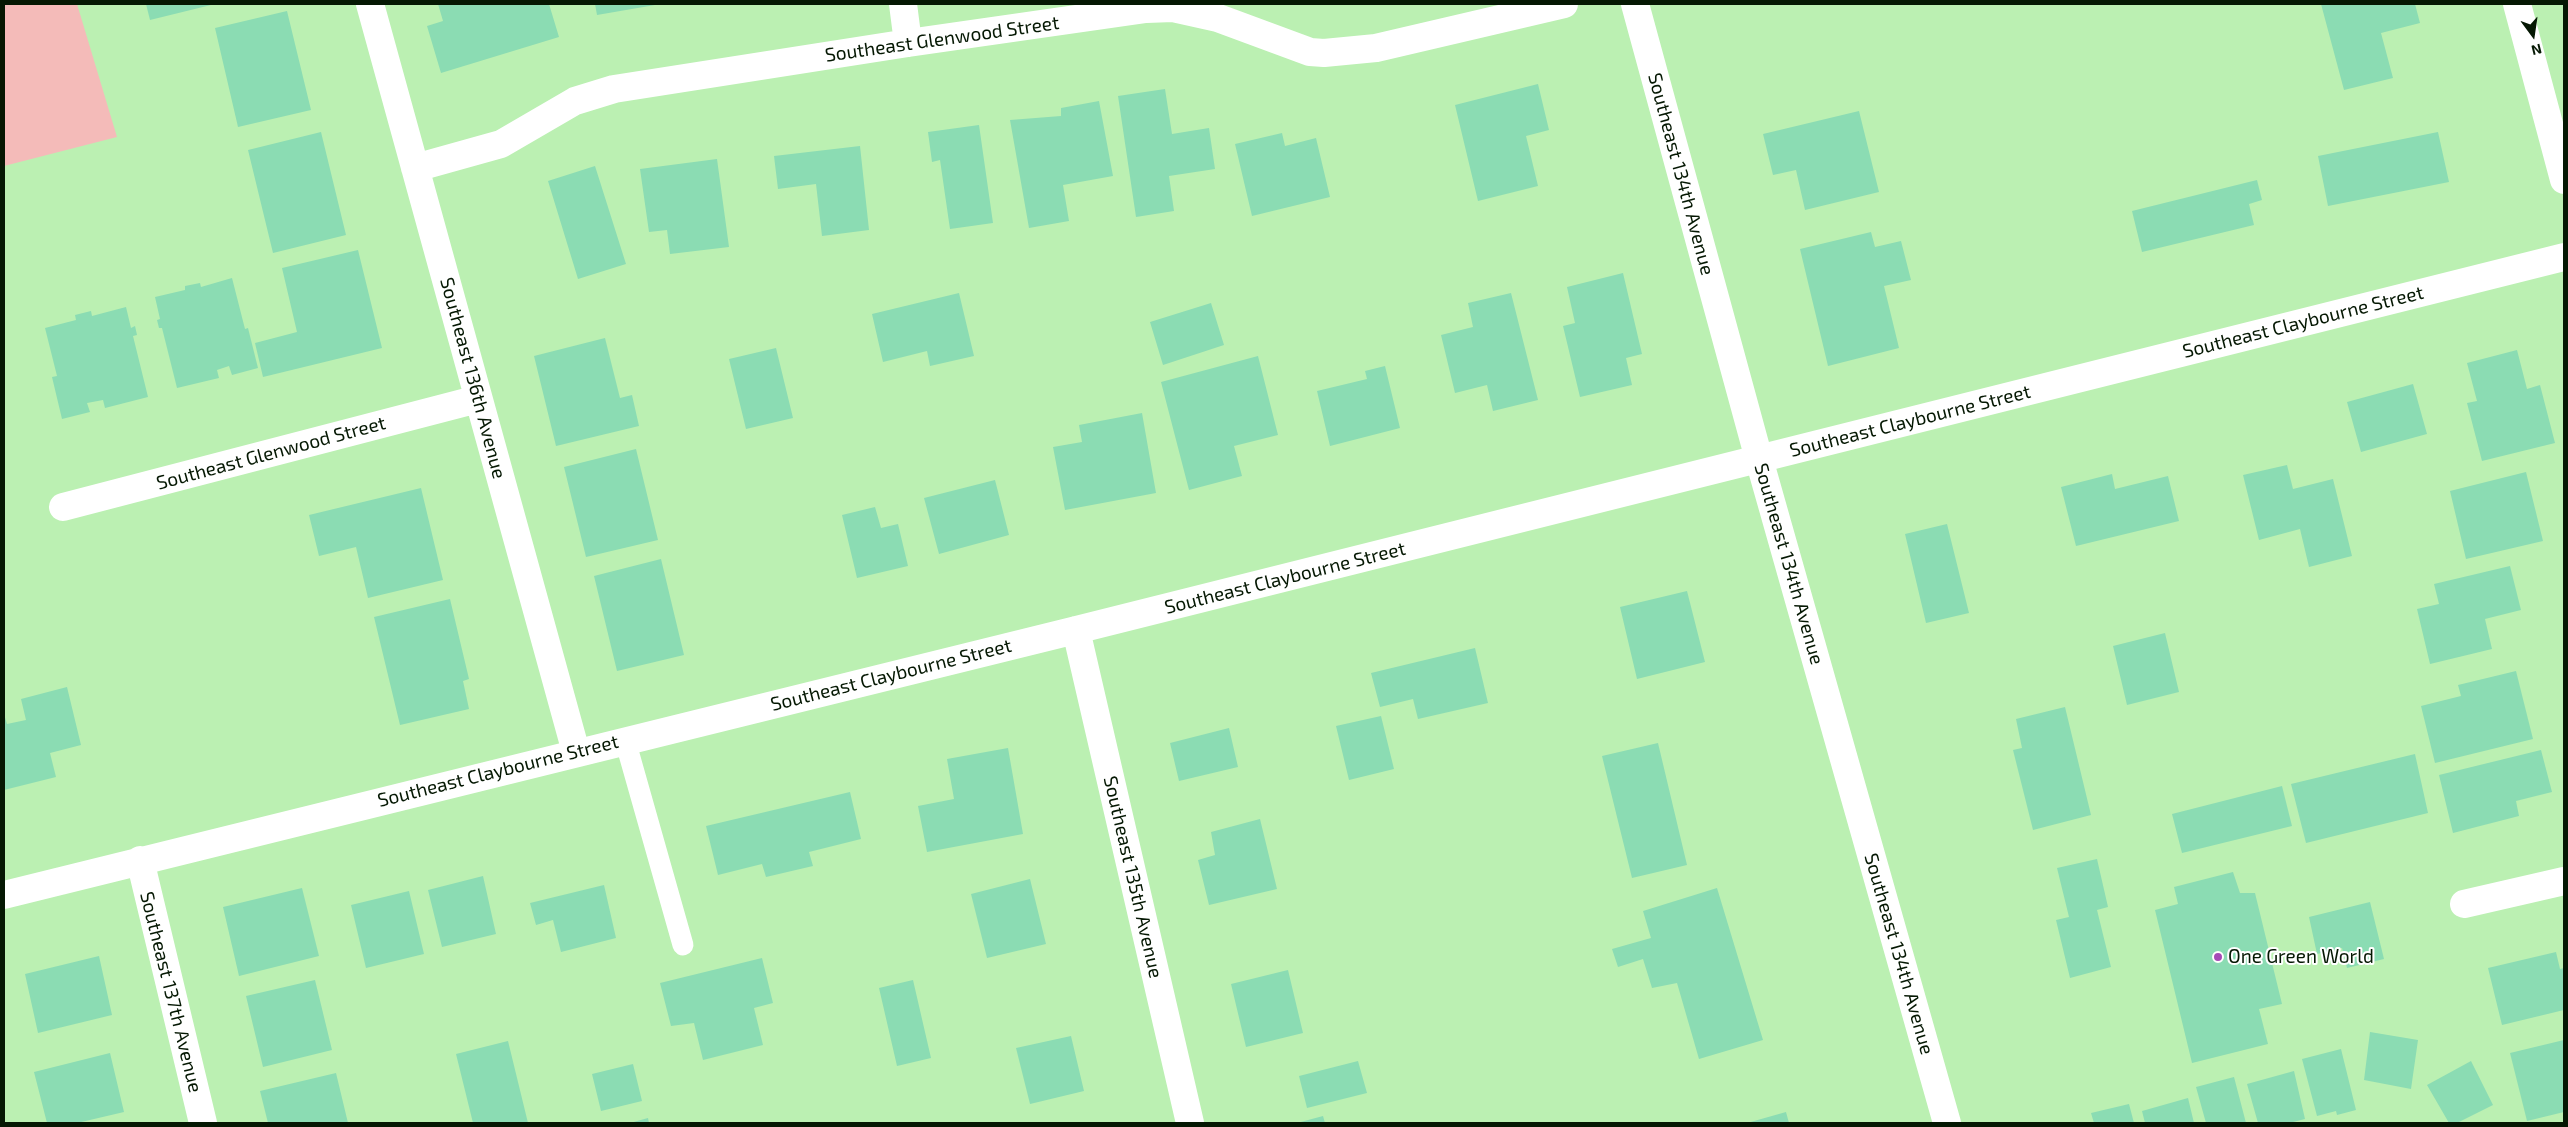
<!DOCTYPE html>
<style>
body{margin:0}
#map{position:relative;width:2568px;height:1127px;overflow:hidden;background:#bbf0b2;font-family:"Exo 2",sans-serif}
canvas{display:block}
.frame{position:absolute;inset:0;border:5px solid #051803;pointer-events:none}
.north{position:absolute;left:2508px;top:10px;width:50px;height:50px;-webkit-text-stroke:4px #fff;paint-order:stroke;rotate:166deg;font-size:14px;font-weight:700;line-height:20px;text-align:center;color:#051803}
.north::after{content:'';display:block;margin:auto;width:18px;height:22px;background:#051803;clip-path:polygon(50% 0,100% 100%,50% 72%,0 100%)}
</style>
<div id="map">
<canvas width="2568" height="1127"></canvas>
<div class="frame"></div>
<div class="north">N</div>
</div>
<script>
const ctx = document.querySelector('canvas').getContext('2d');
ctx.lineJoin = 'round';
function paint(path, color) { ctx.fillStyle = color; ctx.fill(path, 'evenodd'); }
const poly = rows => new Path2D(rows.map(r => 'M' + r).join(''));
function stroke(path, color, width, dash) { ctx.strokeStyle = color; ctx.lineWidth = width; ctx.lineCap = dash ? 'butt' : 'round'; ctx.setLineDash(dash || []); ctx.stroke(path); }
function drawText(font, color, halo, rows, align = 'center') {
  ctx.font = font + ' "Exo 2",sans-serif'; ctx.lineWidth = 4; ctx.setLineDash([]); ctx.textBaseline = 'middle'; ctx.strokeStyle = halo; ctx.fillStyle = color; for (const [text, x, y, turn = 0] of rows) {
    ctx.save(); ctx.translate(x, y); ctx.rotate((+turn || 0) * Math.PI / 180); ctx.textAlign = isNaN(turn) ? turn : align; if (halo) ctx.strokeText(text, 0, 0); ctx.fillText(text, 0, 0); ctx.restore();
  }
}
const green = poly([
 [4,4,77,4,117,137,4,166]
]);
const building = poly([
 [146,4,215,4,150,20],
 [438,4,549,4,559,37,441,73,427,26,443,21],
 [595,4,655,4,655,5,597,15],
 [2321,4,2415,4,2420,23,2381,33,2393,78,2344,90],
 [287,11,311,110,238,127,215,28],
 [1538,84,1549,130,1526,136,1538,186,1478,201,1455,105],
 [1165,89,1172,134,1209,128,1215,169,1169,176,1174,211,1136,217,1118,96],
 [1099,101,1113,176,1063,185,1069,221,1029,228,1010,120,1061,116,1061,108],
 [1859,111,1879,192,1805,210,1796,170,1773,175,1763,134],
 [979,125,993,223,950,229,940,160,932,162,928,132],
 [321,132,346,235,273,253,248,150],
 [2438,132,2449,182,2328,206,2318,156],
 [1282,133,1285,146,1316,138,1330,197,1252,216,1235,144],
 [860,146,869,230,822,236,816,184,778,189,774,156],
 [717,159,729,247,670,254,667,230,649,232,640,169],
 [595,166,626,264,578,279,548,181],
 [2257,180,2262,200,2249,204,2254,225,2142,252,2132,211],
 [1871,232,1875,247,1901,241,1911,280,1884,286,1899,348,1828,366,1800,249],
 [358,250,382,348,263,377,255,343,297,332,282,268],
 [1623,273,1642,354,1626,358,1632,385,1580,397,1563,326,1575,323,1567,287],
 [232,278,245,329,248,328,258,368,232,375,229,366,217,370,219,378,177,388,162,328,159,328,157,320,160,319,155,297,185,290,185,286,200,283,201,287],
 [959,293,974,356,930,366,927,351,883,362,872,314],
 [1511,293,1538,400,1493,411,1487,385,1455,393,1441,335,1473,327,1468,303],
 [1211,303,1224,345,1163,365,1150,322],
 [126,307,131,328,135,326,137,335,133,336,148,397,105,408,103,400,87,403,90,412,62,419,52,377,57,376,45,328,76,320,75,315,91,311,92,316],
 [605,338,620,398,632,395,639,426,556,446,534,356],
 [776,348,793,418,746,429,729,359],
 [2517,350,2527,389,2540,385,2555,443,2482,461,2467,403,2477,401,2467,363],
 [1258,356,1278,435,1234,446,1242,476,1189,490,1161,382],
 [1385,366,1400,428,1330,446,1317,391,1367,379,1365,371],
 [2413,384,2427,434,2361,452,2347,402],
 [1142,413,1156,493,1065,510,1053,447,1082,442,1079,425],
 [636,449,658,540,586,557,564,467],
 [2287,465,2293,489,2333,479,2352,556,2309,567,2300,529,2259,540,2243,475],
 [2526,472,2543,541,2466,559,2450,491],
 [2112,474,2115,489,2168,476,2179,521,2076,546,2061,487],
 [995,480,1009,535,939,554,924,498],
 [421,488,443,580,368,598,356,547,319,556,309,515],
 [875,507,881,528,898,524,908,566,857,578,842,515],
 [1947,524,1969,613,1926,623,1905,534],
 [661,559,684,655,617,671,594,576],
 [2510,566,2521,610,2485,619,2492,649,2430,664,2417,609,2439,604,2434,584],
 [1687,591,1705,662,1637,679,1620,607],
 [450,599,469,679,463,681,469,709,400,725,374,617],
 [2165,633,2179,692,2127,705,2113,646],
 [1475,648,1488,703,1418,719,1413,699,1380,707,1371,673],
 [2516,671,2533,739,2435,763,2421,706,2461,696,2458,685],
 [67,687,81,745,50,753,56,777,4,790,4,714,7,724,26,720,21,699],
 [2065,707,2091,815,2033,830,2013,750,2022,748,2016,719],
 [1381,716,1394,769,1349,780,1336,726],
 [1229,728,1238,767,1179,781,1170,743],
 [1658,743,1687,865,1632,878,1602,756],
 [1008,748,1023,834,927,852,918,806,954,799,947,759],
 [2541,750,2552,792,2516,801,2519,816,2453,833,2439,775],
 [2415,754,2428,813,2306,843,2291,784],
 [2282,786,2292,826,2182,853,2172,814],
 [850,792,861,839,809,852,813,866,766,877,762,864,718,875,706,826],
 [1260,819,1277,889,1209,905,1198,860,1215,855,1211,832],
 [2097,859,2108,907,2097,910,2111,967,2070,978,2056,920,2069,917,2057,868],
 [2233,872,2240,893,2255,893,2282,1004,2259,1009,2268,1044,2192,1063,2155,910,2178,904,2174,887],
 [483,876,496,934,442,947,428,890],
 [1030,879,1046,944,987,958,971,894],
 [604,885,616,938,561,952,553,920,536,925,530,903],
 [302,888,319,956,239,976,223,907],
 [1717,888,1763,1040,1699,1059,1677,983,1652,988,1643,959,1618,967,1612,949,1651,938,1643,911],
 [409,891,424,954,366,968,351,905],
 [2370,902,2384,959,2347,968,2342,948,2317,954,2309,917],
 [2556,952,2560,969,2564,968,2564,1010,2502,1025,2488,968],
 [99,956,112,1015,38,1033,25,974],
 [762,958,773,1003,754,1008,763,1045,703,1060,694,1023,671,1026,660,983],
 [1288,970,1303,1033,1246,1047,1231,984],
 [315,980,332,1050,263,1067,246,996],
 [913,980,931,1058,897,1066,879,988],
 [2370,1032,2418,1040,2411,1089,2364,1080],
 [1071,1036,1084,1091,1030,1104,1016,1048],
 [2564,1040,2564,1112,2527,1121,2510,1053],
 [508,1041,528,1123,473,1123,456,1054],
 [2341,1049,2356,1110,2337,1115,2336,1111,2317,1116,2302,1059],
 [110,1053,124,1112,77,1123,47,1123,34,1072],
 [1358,1061,1367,1093,1307,1108,1299,1076],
 [2471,1061,2493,1105,2457,1123,2449,1123,2427,1085],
 [633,1064,642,1101,601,1111,592,1074],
 [2294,1071,2305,1119,2289,1123,2258,1123,2247,1084],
 [336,1073,348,1123,268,1123,260,1091],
 [2234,1077,2246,1123,2206,1123,2196,1087],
 [2188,1098,2194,1123,2145,1123,2142,1111],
 [2129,1104,2134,1123,2094,1123,2091,1113],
 [1786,1112,1789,1123,1747,1123],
 [1323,1116,1325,1123,1297,1123],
 [648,1118,649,1123,630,1123]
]);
const lane = poly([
 [625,740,683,945]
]);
const street = poly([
 [370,4,576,752],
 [903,4,908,43],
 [2517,4,2564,180],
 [415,168,501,144,575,101,614,89,908,43,1146,9,1173,8,1218,18,1310,52,1324,53,1376,48,1564,4],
 [63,507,478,399],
 [1076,630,1190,1123],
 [140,860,203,1123],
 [4,895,1076,630,2564,257],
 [2464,904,2564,881]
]);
const secondary = poly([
 [1635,4,1759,459,1947,1123]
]);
const markers = [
 [2218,957,5,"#a54bb6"]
];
const streetNames = [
 ["Southeast Glenwood Street",942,39,-8],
 ["Southeast 134th Avenue",1681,174,75],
 ["Southeast Claybourne Street",2303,322,-14],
 ["Southeast 136th Avenue",473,378,75],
 ["Southeast Claybourne Street",1910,421,-14],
 ["Southeast Glenwood Street",271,453,-15],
 ["Southeast 134th Avenue",1789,564,74],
 ["Southeast Claybourne Street",1285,578,-14],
 ["Southeast Claybourne Street",891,675,-14],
 ["Southeast Claybourne Street",498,771,-14],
 ["Southeast 135th Avenue",1133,877,77],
 ["Southeast 134th Avenue",1899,954,74],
 ["Southeast 137th Avenue",171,992,76]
];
const poiNames = [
 ["One Green World",2228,957]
];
paint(green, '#f4bbb9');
paint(building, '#8bdcb3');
stroke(lane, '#fff', 21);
stroke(street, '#fff', 28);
stroke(secondary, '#fff', 28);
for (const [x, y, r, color] of markers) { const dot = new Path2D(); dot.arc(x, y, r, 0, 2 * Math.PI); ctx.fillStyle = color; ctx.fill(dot); stroke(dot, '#fff', 2); }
drawText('19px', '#051803', '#fff', streetNames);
drawText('19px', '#051803', '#fff', poiNames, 'left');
</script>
